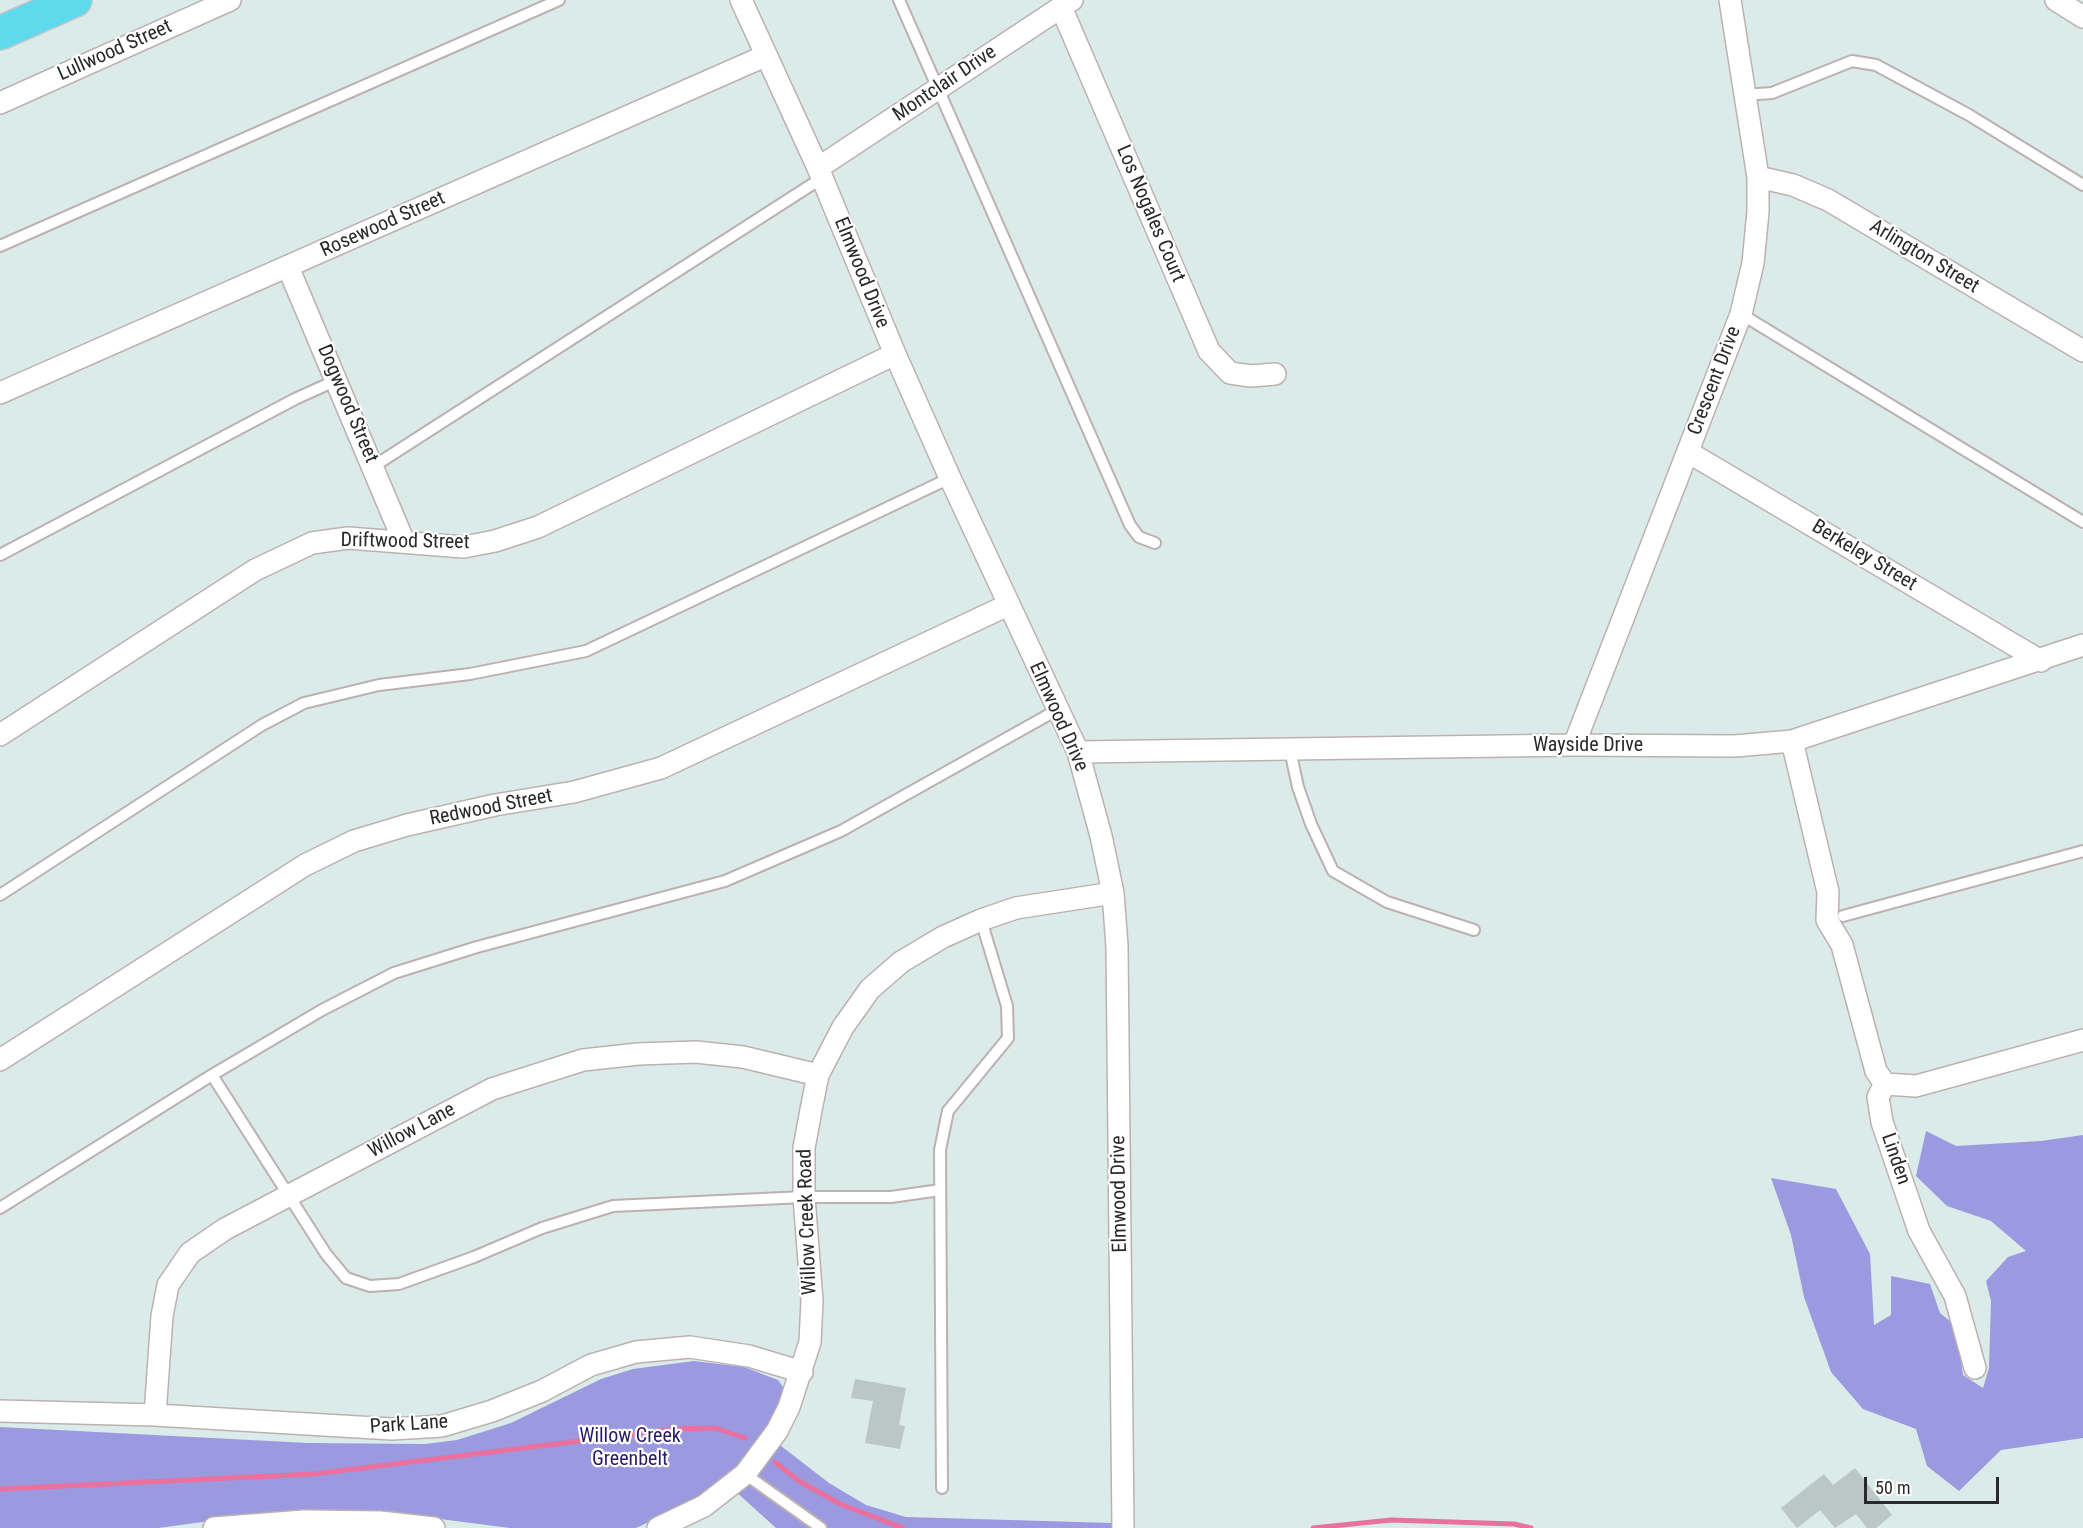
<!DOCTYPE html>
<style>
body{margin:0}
#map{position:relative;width:2083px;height:1528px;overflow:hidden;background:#dbebea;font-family:"Roboto Condensed",sans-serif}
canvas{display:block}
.scale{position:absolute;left:1864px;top:1477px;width:135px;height:27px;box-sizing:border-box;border:3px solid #292929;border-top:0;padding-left:8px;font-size:18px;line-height:21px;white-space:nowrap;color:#292929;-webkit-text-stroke:4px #fff;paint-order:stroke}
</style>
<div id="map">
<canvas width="2083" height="1528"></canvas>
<div class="scale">50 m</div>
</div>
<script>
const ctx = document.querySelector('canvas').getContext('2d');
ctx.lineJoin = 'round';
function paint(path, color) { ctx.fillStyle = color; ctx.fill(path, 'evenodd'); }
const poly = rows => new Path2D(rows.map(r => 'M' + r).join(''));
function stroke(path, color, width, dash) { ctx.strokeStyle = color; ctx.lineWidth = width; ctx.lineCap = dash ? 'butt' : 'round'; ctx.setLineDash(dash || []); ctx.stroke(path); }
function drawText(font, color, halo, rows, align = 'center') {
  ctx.font = font + ' "Roboto Condensed",sans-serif'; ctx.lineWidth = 4.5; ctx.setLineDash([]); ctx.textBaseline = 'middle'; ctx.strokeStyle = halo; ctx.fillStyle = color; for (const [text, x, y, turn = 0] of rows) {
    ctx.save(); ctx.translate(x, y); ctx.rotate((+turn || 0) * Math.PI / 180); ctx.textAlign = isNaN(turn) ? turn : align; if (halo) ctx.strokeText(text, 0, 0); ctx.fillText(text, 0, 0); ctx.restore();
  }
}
const green = poly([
 [1926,1131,1956,1146,2041,1141,2083,1135,2083,1438,2001,1450,1959,1491,1927,1466,1916,1429,1863,1409,1831,1372,1804,1297,1791,1235,1771,1178,1836,1189,1870,1254,1874,1325,1891,1315,1891,1276,1930,1284,1940,1313,1956,1326,1963,1375,1983,1388,1989,1368,1991,1301,1986,1281,2008,1257,2026,1251,1991,1221,1947,1206,1916,1176],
 [694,1361,744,1367,778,1380,783,1387,782,1402,763,1432,829,1483,866,1505,906,1517,1113,1523,1113,1528,776,1528,723,1480,683,1506,636,1528,510,1528,409,1515,247,1516,158,1528,0,1528,0,1427,308,1443,425,1444,457,1440,511,1423,601,1379,633,1369]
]);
const stream = poly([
 [775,1462,799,1481,840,1504,903,1528],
 [0,1489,314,1474,676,1429,715,1428,745,1438],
 [1313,1528,1391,1520,1514,1524,1531,1528]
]);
const building = poly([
 [855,1379,906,1388,899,1425,905,1426,900,1449,865,1443,873,1401,851,1398],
 [1855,1468,1892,1515,1876,1528,1867,1528,1856,1514,1835,1528,1820,1510,1797,1528,1781,1508,1824,1474,1833,1485]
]);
const lane = poly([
 [899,0,1130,525,1139,537,1155,543],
 [1744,95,1772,93,1852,61,1876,65,1969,115,2083,185],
 [0,246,559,0],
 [1741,314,2083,522],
 [374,466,822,178],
 [0,555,295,399,337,380],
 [1290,750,1298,787,1311,824,1333,871,1387,902,1474,930],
 [0,895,262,725,304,703,379,685,470,674,586,651,950,478],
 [1843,916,2083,851],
 [212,1075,326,1254,346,1278,370,1286,399,1284,474,1257,542,1228,613,1206,804,1197,891,1197,940,1190],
 [0,1208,212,1075,322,1010,394,973,477,947,725,881,841,831,1057,710],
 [745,1474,821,1528],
 [942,1488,940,1150,948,1111,1008,1038,1007,1006,981,920]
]);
const street = poly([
 [741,0,818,168,895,354,950,478,1078,752,1101,836,1113,893,1117,946,1123,1528],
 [2056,0,2083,17],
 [1061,7,1209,351,1230,373,1251,376,1275,374],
 [0,103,230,0],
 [818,168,1072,0],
 [1758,177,1793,185,1828,200,2083,351],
 [288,267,404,542],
 [0,393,765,56],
 [1688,452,2041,661],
 [0,735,255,570,312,543,348,538,464,547,495,541,538,527,895,354],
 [1792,741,1828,892,1827,920,1842,945,1876,1071,1885,1084],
 [1574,745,1741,314,1753,263,1758,212,1758,177,1730,0],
 [1078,752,1574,745,1735,746,1792,741,2083,645],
 [0,1060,305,865,354,841,407,825,495,805,574,792,661,768,1008,605],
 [1885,1084,1878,1097,1882,1122,1919,1231,1955,1296,1975,1368],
 [1885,1084,1916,1086,2083,1040],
 [0,1411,155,1415,392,1429,442,1426,492,1411,542,1391,591,1365,636,1352,690,1347,749,1356,802,1372],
 [155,1415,162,1316,168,1285,190,1253,225,1229,492,1089,583,1060,638,1054,696,1052,743,1057,818,1075],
 [214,1528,304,1521,380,1522,434,1528],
 [658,1528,704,1506,745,1474,777,1431,789,1407,810,1342,812,1301,804,1197,804,1148,811,1110,818,1075,843,1027,870,989,901,962,943,937,981,920,1016,908,1113,893]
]);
const primary = poly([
 [0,33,75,0]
]);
const streetNames = [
 ["Lullwood Street",115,51,-24],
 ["Montclair Drive",945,84,-34],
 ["Los Nogales Court",1150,214,67],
 ["Rosewood Street",383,225,-24],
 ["Arlington Street",1924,257,31],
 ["Elmwood Drive",861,273,68],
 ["Crescent Drive",1715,381,-69],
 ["Dogwood Street",347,404,67],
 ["Driftwood Street",405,542,1],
 ["Berkeley Street",1864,556,31],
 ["Elmwood Drive",1058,717,66],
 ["Wayside Drive",1588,746],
 ["Redwood Street",491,808,-11],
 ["Willow Lane",412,1131,-28],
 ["Linden",1895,1159,71],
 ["Elmwood Drive",1120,1194,-91],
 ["Willow Creek Road",808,1222,-92],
 ["Park Lane",409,1425,-4]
];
const parkNames = [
 ["Willow Creek",630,1437],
 ["Greenbelt",630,1460]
];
paint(green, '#9b99e0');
stroke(stream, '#ea719e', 5);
paint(building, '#bbc6c6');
stroke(lane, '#bdb1af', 14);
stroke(street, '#bdb1af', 24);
stroke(primary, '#c7c7c7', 36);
stroke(lane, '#fff', 10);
stroke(street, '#fff', 21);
stroke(primary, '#5fd9ec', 33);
drawText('20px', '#292929', '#fff', streetNames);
drawText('20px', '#271c63', '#fff', parkNames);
</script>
